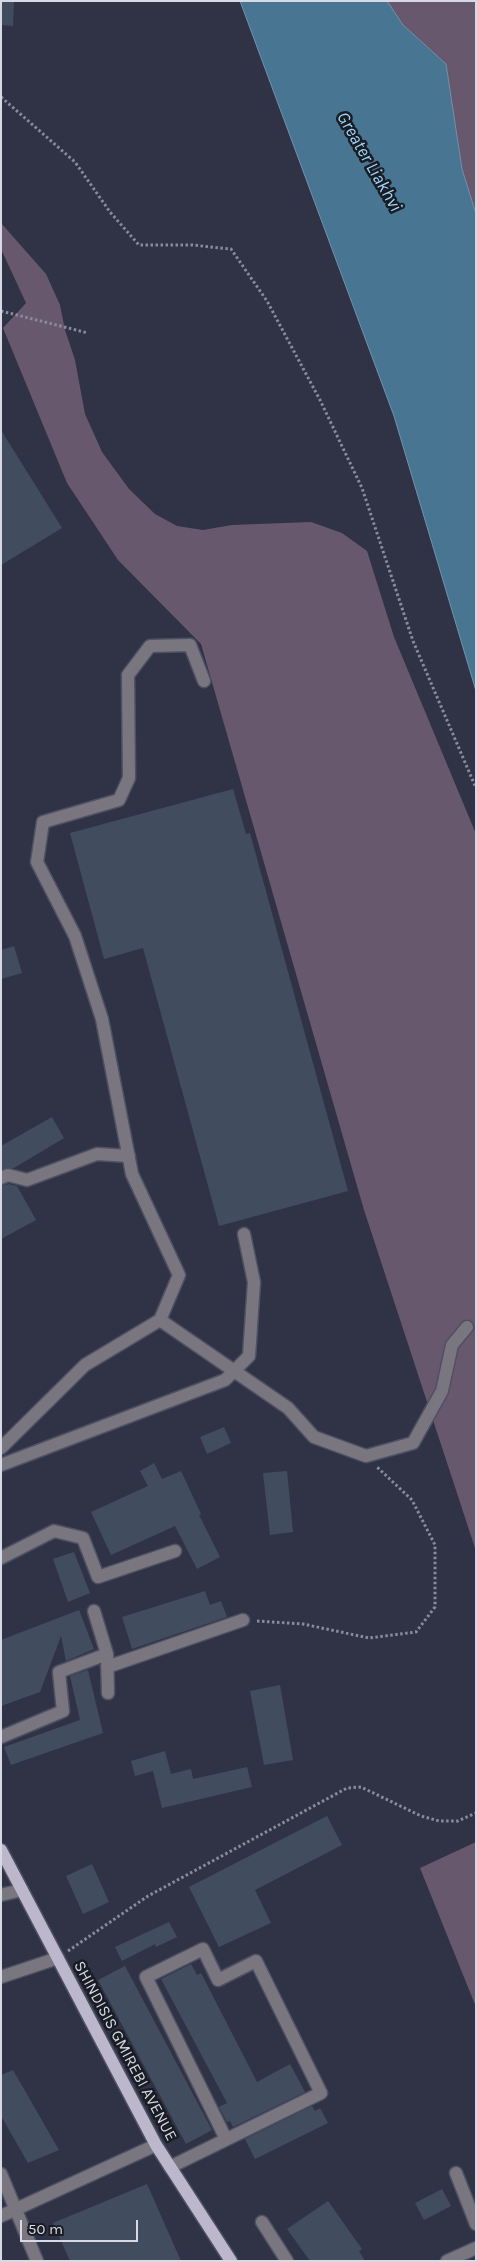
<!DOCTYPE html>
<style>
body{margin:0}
#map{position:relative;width:477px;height:2262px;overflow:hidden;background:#303346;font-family:Karla,sans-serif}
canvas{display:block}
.frame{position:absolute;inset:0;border:2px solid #d7d9e5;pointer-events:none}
.scale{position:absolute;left:20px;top:2220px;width:118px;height:22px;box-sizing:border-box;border:2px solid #d7d9e5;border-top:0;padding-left:6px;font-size:15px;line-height:18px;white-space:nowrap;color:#d7d9e5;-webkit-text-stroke:4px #1a1c24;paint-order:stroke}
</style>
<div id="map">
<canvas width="477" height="2262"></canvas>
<div class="frame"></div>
<div class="scale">50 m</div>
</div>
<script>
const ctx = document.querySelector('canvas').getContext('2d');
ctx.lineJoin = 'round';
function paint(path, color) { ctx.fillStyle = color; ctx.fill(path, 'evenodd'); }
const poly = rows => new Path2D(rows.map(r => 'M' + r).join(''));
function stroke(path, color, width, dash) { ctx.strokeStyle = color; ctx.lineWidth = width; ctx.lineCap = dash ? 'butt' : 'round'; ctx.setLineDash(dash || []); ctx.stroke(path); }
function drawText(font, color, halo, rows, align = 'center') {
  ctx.font = font + ' Karla,sans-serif'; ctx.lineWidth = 5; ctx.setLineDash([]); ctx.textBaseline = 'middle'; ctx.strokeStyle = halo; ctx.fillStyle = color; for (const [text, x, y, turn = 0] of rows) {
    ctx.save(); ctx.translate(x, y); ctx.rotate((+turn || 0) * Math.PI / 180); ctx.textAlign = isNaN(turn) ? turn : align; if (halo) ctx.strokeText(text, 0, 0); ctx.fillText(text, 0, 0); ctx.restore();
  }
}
const green = poly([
 [387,1,476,1,476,214,462,169,446,64,403,25],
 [1,223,46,274,60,305,65,330,75,360,85,414,102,452,129,489,155,514,177,526,203,530,232,525,311,522,342,533,367,551,394,637,476,834,476,1551,364,1210,201,644,118,560,67,483,3,328,26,303,1,249],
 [476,1842,476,2007,420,1868]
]);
const water = poly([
 [240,1,387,1,403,25,446,64,462,169,476,214,476,691,394,416,240,1]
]);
const building = poly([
 [1,1,14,1,13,26,1,25],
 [1,430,62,528,1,565],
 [233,789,246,834,250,833,348,1191,219,1226,143,948,104,959,70,833],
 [14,946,22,973,1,979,1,950],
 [52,1117,64,1138,14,1168,1,1169,1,1146],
 [9,1184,17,1186,36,1220,1,1239,1,1186],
 [224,1427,231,1443,207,1454,200,1437],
 [154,1463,162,1479,181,1471,201,1514,199,1515,220,1557,197,1569,175,1526,111,1555,91,1512,148,1486,140,1471],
 [287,1471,293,1532,270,1535,263,1473],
 [74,1552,90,1593,68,1602,53,1559],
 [205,1591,210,1605,221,1601,227,1617,132,1649,122,1617],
 [79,1610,94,1649,66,1661,61,1636,40,1692,1,1706,1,1640],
 [88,1670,103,1733,11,1765,4,1747,80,1720,70,1676],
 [280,1685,293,1760,264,1765,250,1691],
 [165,1751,171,1774,191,1769,193,1779,247,1767,252,1787,162,1808,153,1771,135,1776,131,1761],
 [327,1816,342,1845,255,1890,271,1923,219,1947,189,1887],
 [92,1864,109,1902,83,1914,66,1876],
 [169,1922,177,1937,156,1947,155,1944,122,1961,115,1947],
 [191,1964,197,1975,201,1973,257,2082,290,2064,305,2092,233,2127,230,2121,227,2122,219,2107,227,2103,161,1979],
 [125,1966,212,2130,186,2144,98,1980],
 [13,2070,59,2150,28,2163,1,2116,1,2075],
 [312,2106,315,2111,320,2108,328,2123,255,2159,245,2139],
 [147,2184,181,2261,70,2261,53,2223],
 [442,2189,451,2206,424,2220,415,2203],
 [328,2201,362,2249,359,2251,365,2261,310,2261,287,2229]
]);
const path = poly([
 [1,97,75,162,110,212,139,245,192,245,231,249,267,301,320,400,362,488,413,641,476,788],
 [1,311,88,333],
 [257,1621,303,1624,369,1638,416,1632,435,1607,435,1545,412,1500,377,1467],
 [68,1951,148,1896,347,1788,361,1787,421,1816,439,1821,458,1821,476,1813]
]);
const minor = poly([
 [1,1178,8,1175,27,1180,97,1154,129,1156],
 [160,1320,288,1408,314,1437,366,1456,413,1443,442,1391,452,1345,467,1327],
 [1,1448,85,1365,160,1320,179,1275,132,1174,102,1019,75,936,37,862,43,822,119,800,129,778,128,675,150,646,190,645,204,681],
 [1,1465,225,1380,249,1356,254,1282,244,1234],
 [1,1558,54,1531,83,1538,98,1577,175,1551],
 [94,1611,107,1654,108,1693],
 [107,1667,243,1620],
 [1,1737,63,1711,59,1672,107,1654],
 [1,1895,22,1890],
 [1,1977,58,1958],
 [170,2167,321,2093,256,1961,218,1980,203,1949,146,1977,226,2139],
 [456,2173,476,2224],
 [1,2174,37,2261],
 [1,2216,156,2145],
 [262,2222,287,2261],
 [447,2261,476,2248]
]);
const major = poly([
 [1,1850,156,2145,231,2261]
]);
const streetNames = [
 ["SHINDISIS GMIREBI AVENUE",125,2051,62]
];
const waterNames = [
 ["Greater Liakhvi",369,162,60]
];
paint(green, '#68586e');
paint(water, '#487592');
stroke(water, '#7393ab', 1);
paint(building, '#414d5e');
stroke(minor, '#4e5163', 15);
stroke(major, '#4e5163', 15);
stroke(path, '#888b9a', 3, [2.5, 2.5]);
stroke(minor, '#797680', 12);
stroke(major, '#bcb7cb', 12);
drawText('16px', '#d7d9e5', '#1a1c24', streetNames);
drawText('italic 18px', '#9fd7fc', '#1a1c24', waterNames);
</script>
